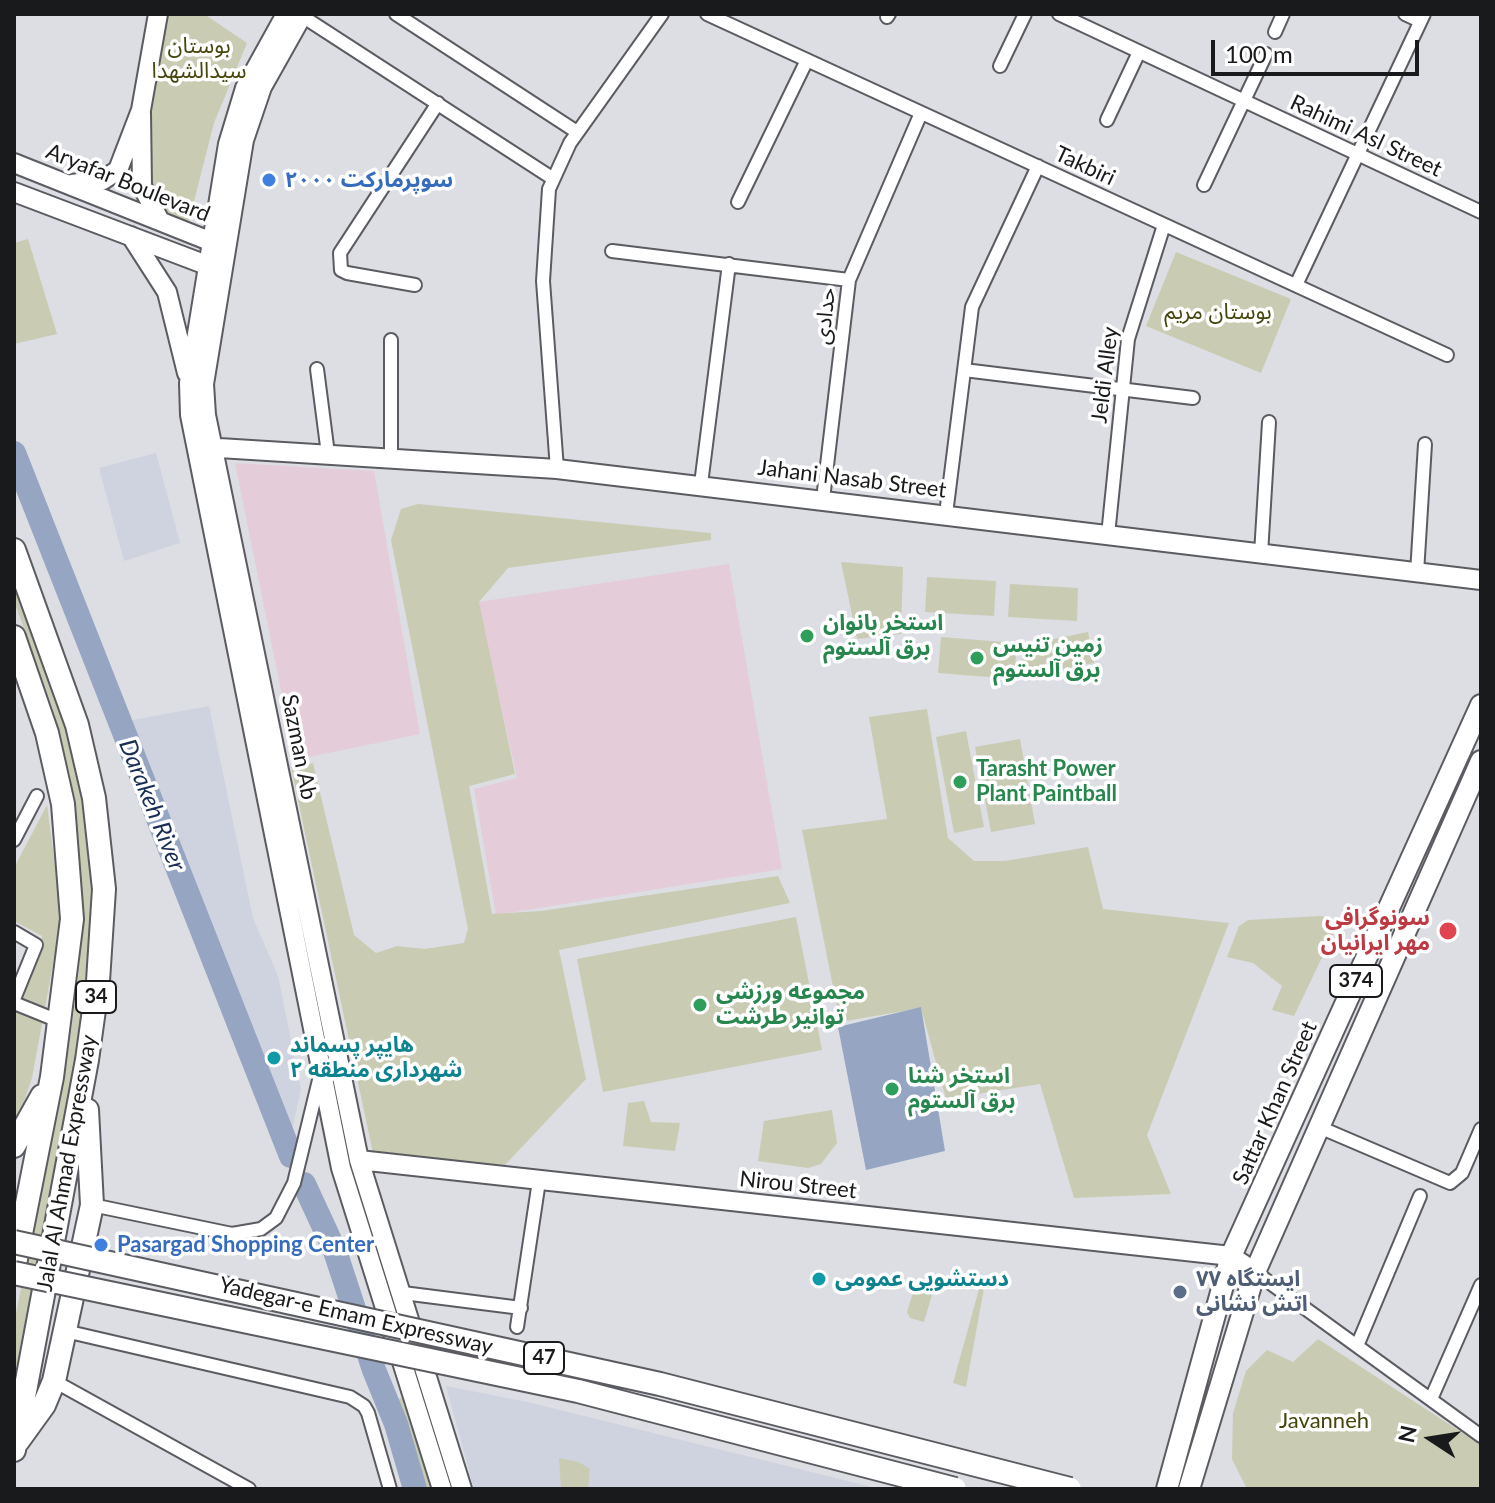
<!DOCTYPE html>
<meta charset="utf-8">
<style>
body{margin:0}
#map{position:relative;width:1495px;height:1503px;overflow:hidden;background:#dcdee3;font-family:Lato,sans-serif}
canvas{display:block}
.frame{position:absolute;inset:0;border:16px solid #191a1c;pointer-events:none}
.north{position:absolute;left:1391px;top:1399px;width:80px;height:80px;-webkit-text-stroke:6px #fff;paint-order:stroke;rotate:282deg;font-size:22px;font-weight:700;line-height:32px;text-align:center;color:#191a1c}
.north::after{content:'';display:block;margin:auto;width:28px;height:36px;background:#191a1c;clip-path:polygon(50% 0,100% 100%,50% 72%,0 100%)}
.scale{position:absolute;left:1211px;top:40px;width:208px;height:36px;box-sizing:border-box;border:4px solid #191a1c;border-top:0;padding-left:10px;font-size:24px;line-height:28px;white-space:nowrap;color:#191a1c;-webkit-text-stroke:6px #fff;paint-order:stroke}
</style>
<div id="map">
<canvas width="1495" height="1503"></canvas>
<div class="frame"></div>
<div class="north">N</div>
<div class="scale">100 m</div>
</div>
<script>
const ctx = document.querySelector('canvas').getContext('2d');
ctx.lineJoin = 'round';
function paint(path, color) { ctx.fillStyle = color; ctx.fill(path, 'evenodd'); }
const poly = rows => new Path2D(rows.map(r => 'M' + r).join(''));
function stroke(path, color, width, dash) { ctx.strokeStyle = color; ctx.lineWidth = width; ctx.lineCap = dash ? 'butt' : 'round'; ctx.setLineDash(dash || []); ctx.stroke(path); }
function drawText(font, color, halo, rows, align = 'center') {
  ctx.font = font + ' Lato,"Noto Sans Arabic",sans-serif'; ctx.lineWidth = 7; ctx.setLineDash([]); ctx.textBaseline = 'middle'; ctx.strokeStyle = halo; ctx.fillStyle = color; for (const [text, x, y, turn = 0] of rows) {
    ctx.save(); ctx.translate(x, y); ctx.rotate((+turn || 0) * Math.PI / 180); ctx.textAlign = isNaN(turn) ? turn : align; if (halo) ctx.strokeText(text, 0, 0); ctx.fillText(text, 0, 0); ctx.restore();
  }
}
const built = poly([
 [156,453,180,543,124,561,99,468],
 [209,706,253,918,278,976,301,1089,290,1140,127,721],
 [446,1386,532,1403,880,1489,474,1489]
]);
const industrial = poly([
 [235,463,374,471,420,734,295,760],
 [729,564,782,869,496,915,474,789,517,778,478,602]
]);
const green = poly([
 [168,14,204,14,247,43,214,123,189,221,167,217,149,178,152,106],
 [28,239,57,334,14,344,14,243],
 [1176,252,1291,299,1261,373,1146,326],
 [418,504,711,533,711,540,508,568,479,602,515,774,469,786,492,914,541,911,778,876,790,903,559,950,586,1079,504,1166,373,1153,291,767,313,763,354,935,376,953,397,946,425,949,464,943,468,929,391,540,401,509],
 [841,562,903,567,901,634,857,639],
 [927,577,996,581,994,616,925,612],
 [14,579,72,732,91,849,92,924,75,1061,14,1379,14,1323,67,1063,80,962,81,904,70,775,53,709,14,601],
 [1010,584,1078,588,1077,621,1008,617],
 [1088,632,1094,663,1026,676,1020,646],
 [941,637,1017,643,1014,679,938,673],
 [927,709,948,838,974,861,1005,861,1088,847,1103,909,1229,923,1147,1135,1171,1194,1074,1198,1040,1084,946,1099,921,1008,840,1022,802,830,887,819,869,717],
 [966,731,984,827,954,833,936,737],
 [1020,739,1035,824,991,832,975,747],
 [47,805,60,902,58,937,32,1078,14,1131,14,1012,40,956,42,936,14,921,14,868],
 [1321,916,1334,919,1337,926,1294,1016,1272,1010,1282,986,1253,963,1227,957,1239,926,1248,920],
 [796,917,822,1050,603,1092,577,959],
 [644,1101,651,1122,680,1123,675,1151,623,1146,628,1103],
 [832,1110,837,1143,821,1164,808,1168,758,1161,764,1121],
 [981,1282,985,1283,966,1387,953,1383],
 [916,1283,934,1288,924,1322,910,1318,907,1312],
 [1318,1339,1481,1445,1481,1489,1247,1489,1232,1459,1233,1413,1246,1371,1267,1350,1293,1362],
 [402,1398,414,1436,431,1489,419,1489,392,1400],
 [559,1458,579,1462,590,1469,588,1489,561,1489]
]);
const water = poly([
 [921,1007,945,1151,866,1170,838,1027]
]);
const river = poly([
 [14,453,291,1156],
 [304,1184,335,1251,374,1370,396,1424,415,1489]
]);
const street = poly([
 [396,14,577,132],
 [707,14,1447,355],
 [1059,14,1481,212],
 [1405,14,1420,21],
 [302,16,552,178],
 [887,17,889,14],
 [1275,32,1283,14],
 [1000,66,1025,14],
 [1107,120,1139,52],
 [1204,185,1266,54],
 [738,202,807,60],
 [612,251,849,280],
 [415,285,347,273,341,270,340,253,438,103],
 [1296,285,1424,14],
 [391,340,391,457],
 [317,369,328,454],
 [964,370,1193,398],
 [557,469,543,281,549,189,570,143,662,14],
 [701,484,729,264],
 [823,499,849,280,921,113],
 [946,514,972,307,1038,166],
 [1108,535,1128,339,1164,225],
 [1261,554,1269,422],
 [1417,573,1425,444],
 [14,840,37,796],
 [14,932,36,945,14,999],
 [14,1003,61,1022],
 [1319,1127,1450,1183,1462,1173,1481,1129],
 [92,1205,232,1234,261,1229,276,1218,294,1183,320,1076],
 [1255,1272,1481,1436],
 [403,1293,521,1308],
 [517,1327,539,1181],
 [65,1331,350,1397,364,1406,368,1413,390,1489],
 [1357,1346,1420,1196],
 [54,1381,249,1489],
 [1431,1399,1481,1285]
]);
const secondary = poly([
 [286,14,245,88,228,144,189,383,190,415,341,1168,442,1489],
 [303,14,262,87,244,140,204,384,206,415,359,1160,462,1489],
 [141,113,142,186,160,221],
 [14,163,222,246],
 [72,184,103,180,118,170,141,110,158,14],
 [14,192,217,269],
 [131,236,167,292,187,373],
 [203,447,557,469,1481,580],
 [359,1160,1231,1256,1255,1272]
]);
const primary = poly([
 [1167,1489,1231,1256,1481,705],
 [1189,1489,1255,1272,1481,761]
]);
const highway = poly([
 [14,550,77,725,94,798,104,889,98,981,87,1060,14,1450],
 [14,637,47,733,63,804,72,919,52,1077,14,1269],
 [14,1146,42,1096],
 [18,1441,44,1405,54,1381,92,1205,87,1110]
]);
const highwayBridge = poly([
 [14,1242,660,1384,1070,1489],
 [14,1273,578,1391,955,1489]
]);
const markers = [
 [269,180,8,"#3f7fe0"],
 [807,636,8,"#2e9e5b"],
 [977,658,8,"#2e9e5b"],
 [960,782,8,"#2e9e5b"],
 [1448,931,10,"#e0444e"],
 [700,1005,8,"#2e9e5b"],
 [274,1058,8,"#0f9aa8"],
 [892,1089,8,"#2e9e5b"],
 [101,1245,8,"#3f7fe0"],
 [819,1279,8,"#0f9aa8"],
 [1180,1292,8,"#5c6f8a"]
];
const shields = [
 [1356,981,52],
 [96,997,40],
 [544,1358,40]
];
const shieldNames = [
 ["374",1356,981],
 ["34",96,997],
 ["47",544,1358]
];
const parkNames = [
 ["بوستان",199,46],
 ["سیدالشهدا",199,71],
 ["بوستان مریم",1218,312],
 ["Javanneh",1324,1421]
];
const streetNames = [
 ["Rahimi Asl Street",1366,136,25],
 ["Takbiri",1085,166,25],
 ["Aryafar Boulevard",128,183,22],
 ["حدادی",825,316,-84],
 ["Jeldi Alley",1105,375,-83],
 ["Jahani Nasab Street",852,479,7],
 ["Sazman Ab",299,747,79],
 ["Sattar Khan Street",1275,1103,-66],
 ["Jalal Al Ahmad Expressway",67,1163,-80],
 ["Nirou Street",798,1185,6],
 ["Yadegar-e Emam Expressway",356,1316,13]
];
const shopNames = [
 ["سوپرمارکت ۲۰۰۰",285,180],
 ["Pasargad Shopping Center",117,1245]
];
const leisureNames = [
 ["استخر بانوان",823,623],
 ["برق آلستوم",823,648],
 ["زمین تنیس",993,645],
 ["برق آلستوم",993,670],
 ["Tarasht Power",976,769],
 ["Plant Paintball",976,794],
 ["مجموعه ورزشی",716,992],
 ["توانیر طرشت",716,1017],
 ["استخر شنا",908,1076],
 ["برق آلستوم",908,1101]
];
const healthNames = [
 ["سونوگرافی",1430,918],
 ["مهر ایرانیان",1430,943]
];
const cultureNames = [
 ["هایپر پسماند",290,1045],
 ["شهرداری منطقه ۲",290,1070],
 ["دستشویی عمومی",835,1279]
];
const serviceNames = [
 ["ایستگاه ۷۷",1196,1279],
 ["اتش نشانی",1196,1304]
];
const waterNames = [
 ["Darakeh River",152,805,68]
];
paint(built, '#cfd3df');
paint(industrial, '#e4cdd9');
paint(green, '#c9ccb3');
paint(water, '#95a5c2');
stroke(river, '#95a5c2', 24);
stroke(street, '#5b5c61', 16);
stroke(secondary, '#5b5c61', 22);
stroke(primary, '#5b5c61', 24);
stroke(highway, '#5b5c61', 26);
stroke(street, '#fff', 12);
stroke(secondary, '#fff', 18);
stroke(primary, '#fff', 20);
stroke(highway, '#fff', 22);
stroke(highwayBridge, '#5b5c61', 26, []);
stroke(highwayBridge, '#fff', 22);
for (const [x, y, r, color] of markers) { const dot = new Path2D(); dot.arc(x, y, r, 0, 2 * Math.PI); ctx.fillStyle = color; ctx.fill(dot); stroke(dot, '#fff', 3); }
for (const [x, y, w] of shields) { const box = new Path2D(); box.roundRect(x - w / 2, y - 16, w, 32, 6); ctx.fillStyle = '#fff'; ctx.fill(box); stroke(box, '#191a1c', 2); }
drawText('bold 20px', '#191a1c', null, shieldNames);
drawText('22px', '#45460d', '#fff', parkNames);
drawText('22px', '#191a1c', '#fff', streetNames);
drawText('bold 22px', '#366cbe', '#fff', shopNames, 'left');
drawText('bold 22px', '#27864d', '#fff', leisureNames, 'left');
drawText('bold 22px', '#be3a42', '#fff', healthNames, 'right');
drawText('bold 22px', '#0d838f', '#fff', cultureNames, 'left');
drawText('bold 22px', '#4e5e75', '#fff', serviceNames, 'left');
drawText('italic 24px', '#192e55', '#fff', waterNames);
</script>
